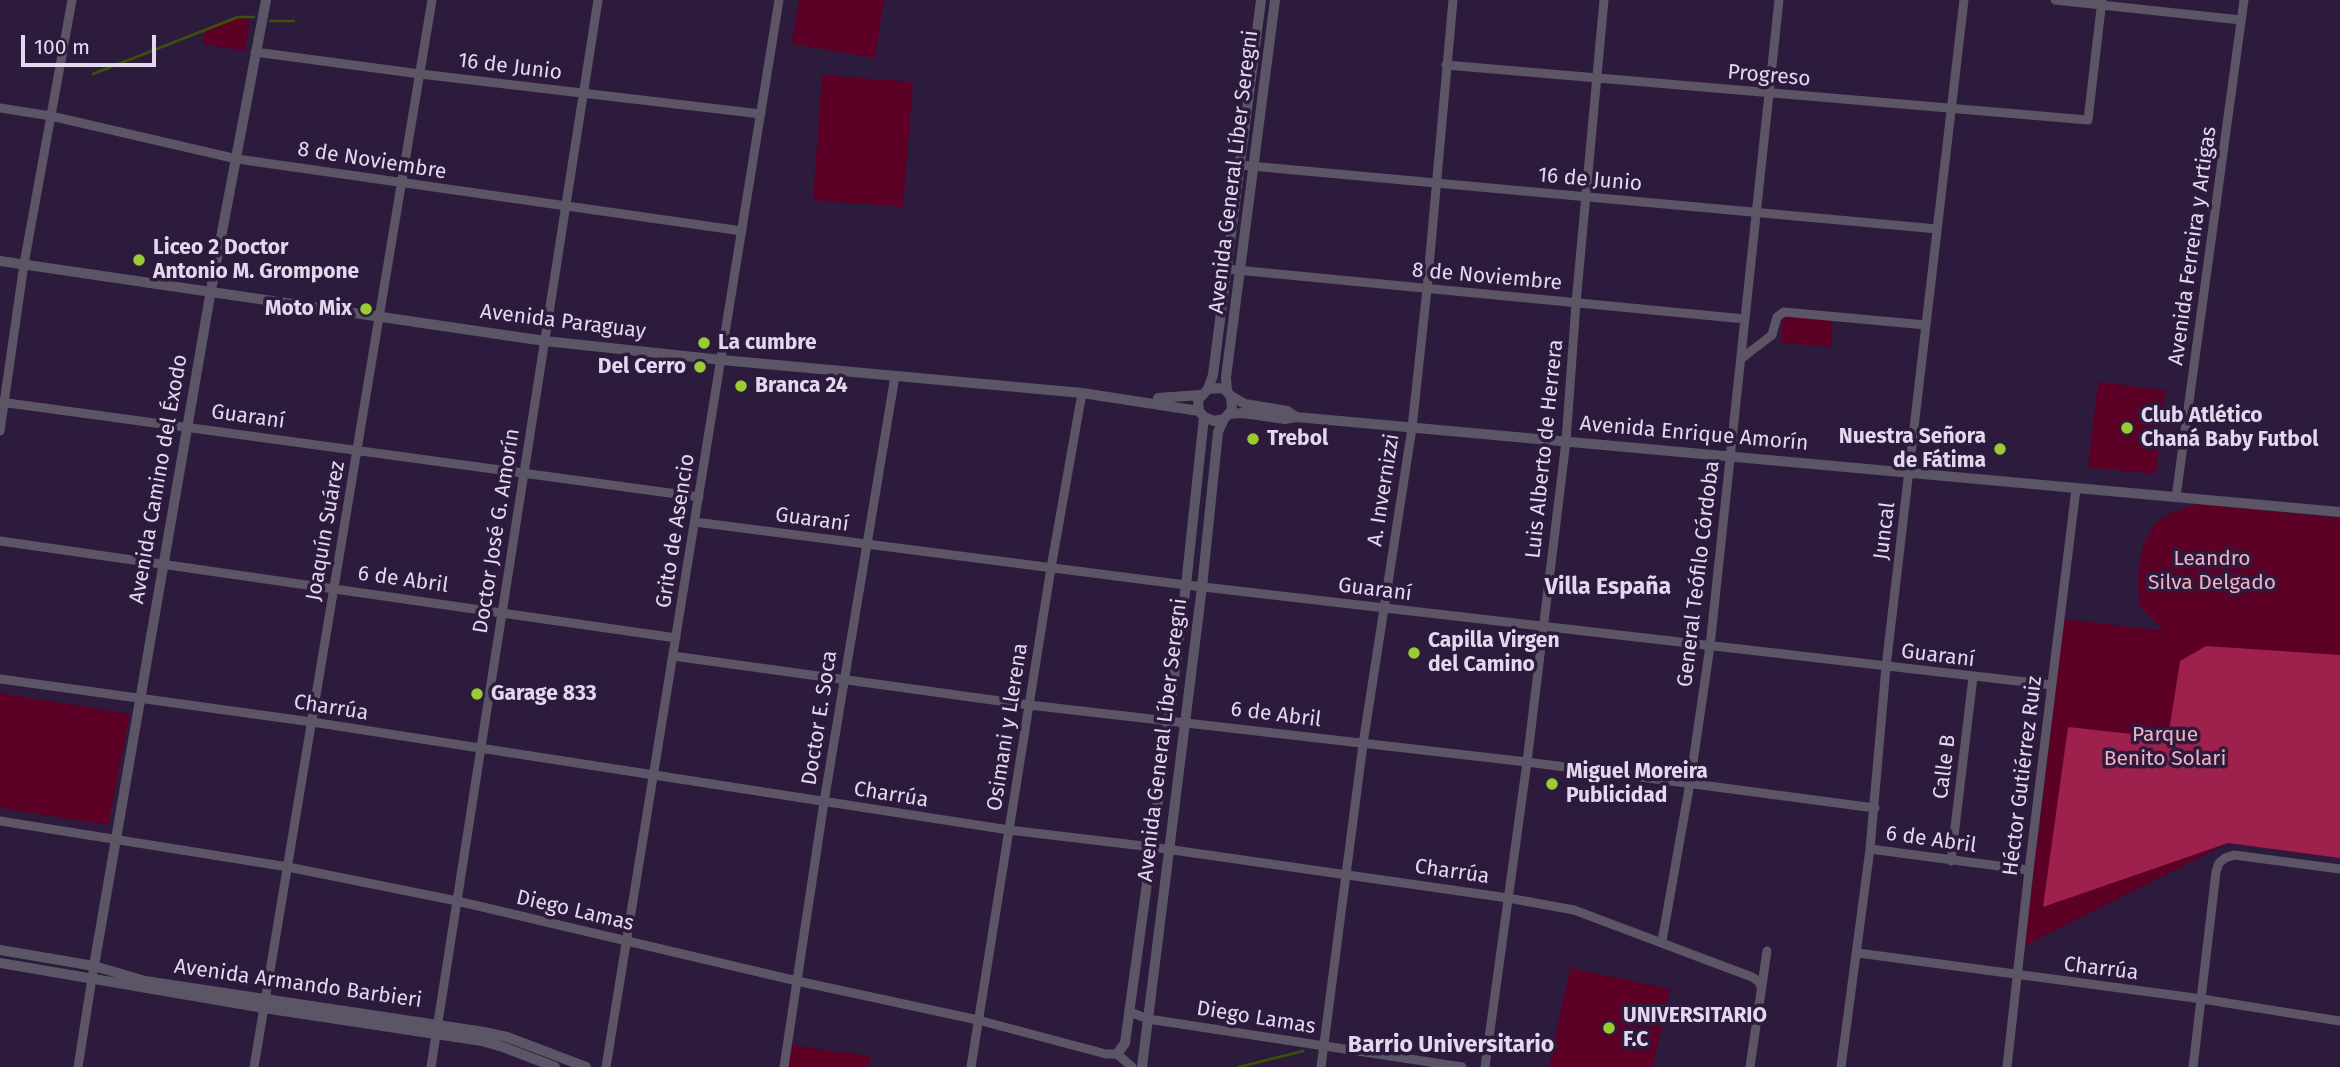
<!DOCTYPE html>
<meta charset="utf-8">
<style>
body{margin:0}
#map{position:relative;width:2340px;height:1067px;overflow:hidden;background:#2c1b3d;font-family:"Fira Sans",sans-serif}
canvas{display:block}
.scale{position:absolute;left:21px;top:35px;width:135px;height:32px;box-sizing:border-box;border:4px solid #e3d9ef;border-top:0;padding-left:9px;font-size:21px;line-height:24px;white-space:nowrap;color:#e3d9ef;-webkit-text-stroke:5px #2c1b3d;paint-order:stroke}
</style>
<div id="map">
<canvas width="2340" height="1067"></canvas>
<div class="scale">100 m</div>
</div>
<script>
const ctx = document.querySelector('canvas').getContext('2d');
ctx.lineJoin = 'round';
function paint(path, color) { ctx.fillStyle = color; ctx.fill(path, 'evenodd'); }
const poly = rows => new Path2D(rows.map(r => 'M' + r).join(''));
function stroke(path, color, width, dash) { ctx.strokeStyle = color; ctx.lineWidth = width; ctx.lineCap = dash ? 'butt' : 'round'; ctx.setLineDash(dash || []); ctx.stroke(path); }
function drawText(font, color, halo, rows, align = 'center') {
  ctx.font = font + ' "Fira Sans",sans-serif'; ctx.lineWidth = 7; ctx.setLineDash([]); ctx.textBaseline = 'middle'; ctx.strokeStyle = halo; ctx.fillStyle = color; for (const [text, x, y, turn = 0] of rows) {
    ctx.save(); ctx.translate(x, y); ctx.rotate((+turn || 0) * Math.PI / 180); ctx.textAlign = isNaN(turn) ? turn : align; if (halo) ctx.strokeText(text, 0, 0); ctx.fillText(text, 0, 0); ctx.restore();
  }
}
const green = poly([
 [799,0,884,0,875,58,792,44],
 [239,18,250,20,245,51,203,44,206,28],
 [822,75,913,82,903,207,813,200],
 [1783,315,1833,319,1831,347,1781,343],
 [2098,382,2165,390,2156,474,2088,467],
 [2196,504,2340,518,2340,858,2228,843,2025,946,2064,619,2164,631,2140,607,2137,581,2143,545,2155,523,2169,514],
 [0,693,130,714,108,825,0,808],
 [1570,968,1670,989,1653,1067,1549,1067],
 [792,1045,870,1056,868,1067,788,1067]
]);
const forest = poly([
 [2206,646,2340,655,2340,858,2228,843,2043,907,2068,727,2168,738,2180,661]
]);
const stream = poly([
 [270,21,294,21],
 [93,74,238,17,254,17],
 [1239,1067,1303,1051]
]);
const minor = poly([
 [2055,0,2241,20],
 [255,52,420,74,761,114],
 [1446,65,2088,120,2102,0],
 [0,108,51,116,237,159,742,231],
 [1240,165,1937,229],
 [1226,269,1745,319],
 [1742,358,1772,335,1777,317,1784,312,1926,325],
 [0,402,699,497],
 [0,431,24,264,72,0],
 [2176,497,2244,0],
 [695,522,1186,585,2052,685],
 [0,541,676,638],
 [673,656,1029,705,1527,762,1875,808],
 [0,679,312,722,1009,830,1152,847,1508,898,1574,910,1752,977,1758,981,1762,988],
 [0,821,288,867,457,901,797,981,978,1020,1106,1054,1117,1054,1132,1067],
 [1870,849,2029,870],
 [1951,861,1973,677],
 [1662,941,1690,783,1710,646,1779,0],
 [1858,953,2202,999,2340,1021],
 [1130,1012,1148,1019,1462,1067],
 [78,1067,93,972],
 [254,1067,432,0],
 [431,1067,598,0],
 [606,1067,779,0],
 [784,1067,824,802,895,376],
 [971,1067,1051,568,1082,393],
 [1321,1067,1363,744,1412,428,1427,289,1453,0],
 [1485,1067,1527,762,1566,441,1576,303,1604,0],
 [1750,1067,1767,951],
 [1841,1067,1870,849,1886,667,1964,0],
 [2007,1067,2029,870,2076,489],
 [2193,1067,2216,872,2219,863,2225,858,2234,855,2340,869]
]);
const tertiary = poly([
 [0,261,545,341,722,360,1082,393,1199,411],
 [1208,389,1223,388,1231,396,1232,410,1224,419,1214,421,1204,417,1199,411,1198,400,1208,389,1213,375,1261,0],
 [1227,391,1226,377,1275,0],
 [1231,396,1245,404,1287,411,1296,417],
 [1158,398,1200,395],
 [1229,414,1243,413,1285,419,1296,417,2340,512],
 [0,950,94,966,145,981,484,1032,507,1037,586,1067],
 [0,963,264,1008,482,1041,503,1047,555,1067],
 [94,966,211,290,266,0],
 [1117,1054,1125,1043,1152,847,1186,585,1204,417],
 [1142,1067,1202,587,1218,432,1224,419]
]);
const markers = [
 [139,260,7,"#9bcb33"],
 [366,309,7,"#9bcb33"],
 [704,343,7,"#9bcb33"],
 [700,367,7,"#9bcb33"],
 [741,386,7,"#9bcb33"],
 [2127,428,7,"#9bcb33"],
 [1253,439,7,"#9bcb33"],
 [2000,449,7,"#9bcb33"],
 [1414,653,7,"#9bcb33"],
 [477,694,7,"#9bcb33"],
 [1552,784,7,"#9bcb33"],
 [1609,1028,7,"#9bcb33"]
];
const streetNames = [
 ["16 de Junio",510,67,7],
 ["Progreso",1769,76,5],
 ["8 de Noviembre",372,161,9],
 ["Avenida General Líber Seregni",1234,172,-83],
 ["16 de Junio",1590,180,5],
 ["Avenida Ferreira y Artigas",2193,246,-82],
 ["8 de Noviembre",1487,277,5],
 ["Avenida Paraguay",563,322,7],
 ["Guaraní",248,417,8],
 ["Avenida Enrique Amorín",1694,434,5],
 ["Luis Alberto de Herrera",1545,449,-84],
 ["Avenida Camino del Éxodo",159,479,-80],
 ["A. Invernizzi",1384,490,-81],
 ["Guaraní",812,520,8],
 ["Joaquín Suárez",326,531,-80],
 ["Doctor José G. Amorín",497,531,-81],
 ["Grito de Asencio",676,531,-81],
 ["Juncal",1885,531,-83],
 ["General Teófilo Córdoba",1699,574,-83],
 ["6 de Abril",403,580,8],
 ["Guaraní",1375,590,7],
 ["Guaraní",1938,656,7],
 ["Charrúa",331,708,9],
 ["6 de Abril",1276,715,7],
 ["Doctor E. Soca",820,718,-81],
 ["Osimani y Llerena",1008,727,-81],
 ["Avenida General Líber Seregni",1163,740,-83],
 ["Calle B",1945,767,-83],
 ["Héctor Gutiérrez Ruiz",2023,776,-83],
 ["Charrúa",891,795,9],
 ["6 de Abril",1931,840,8],
 ["Charrúa",1452,872,8],
 ["Diego Lamas",575,911,13],
 ["Charrúa",2101,969,7],
 ["Avenida Armando Barbieri",298,984,8],
 ["Diego Lamas",1256,1018,9]
];
const poiNames = [
 ["Liceo 2 Doctor",153,248],
 ["Antonio M. Grompone",153,272],
 ["Moto Mix",352,309,"right"],
 ["La cumbre",718,343],
 ["Del Cerro",686,367,"right"],
 ["Branca 24",755,386],
 ["Club Atlético",2141,416],
 ["Chaná Baby Futbol",2141,440],
 ["Nuestra Señora",1986,437,"right"],
 ["de Fátima",1986,461,"right"],
 ["Trebol",1267,439],
 ["Capilla Virgen",1428,641],
 ["del Camino",1428,665],
 ["Garage 833",491,694],
 ["Miguel Moreira",1566,772],
 ["Publicidad",1566,796],
 ["UNIVERSITARIO",1623,1016],
 ["F.C",1623,1040]
];
const parkNames = [
 ["Leandro",2212,559],
 ["Silva Delgado",2212,583],
 ["Parque",2165,735],
 ["Benito Solari",2165,759]
];
const neighbourhoodNames = [
 ["Villa España",1608,588],
 ["Barrio Universitario",1451,1046]
];
paint(green, '#5d0026');
paint(forest, '#9e204c');
stroke(stream, '#3c5209', 2.5);
stroke(minor, '#5c5566', 9);
stroke(tertiary, '#5c5566', 10);
for (const [x, y, r, color] of markers) { const dot = new Path2D(); dot.arc(x, y, r, 0, 2 * Math.PI); ctx.fillStyle = color; ctx.fill(dot); stroke(dot, '#2c1b3d', 2.5); }
drawText('21px', '#e3d9ef', '#2c1b3d', streetNames);
drawText('bold 21px', '#e3d9ef', '#2c1b3d', poiNames, 'left');
drawText('21px', '#f2b1be', '#2c1b3d', parkNames);
drawText('bold 23px', '#e3d9ef', '#2c1b3d', neighbourhoodNames);
</script>
